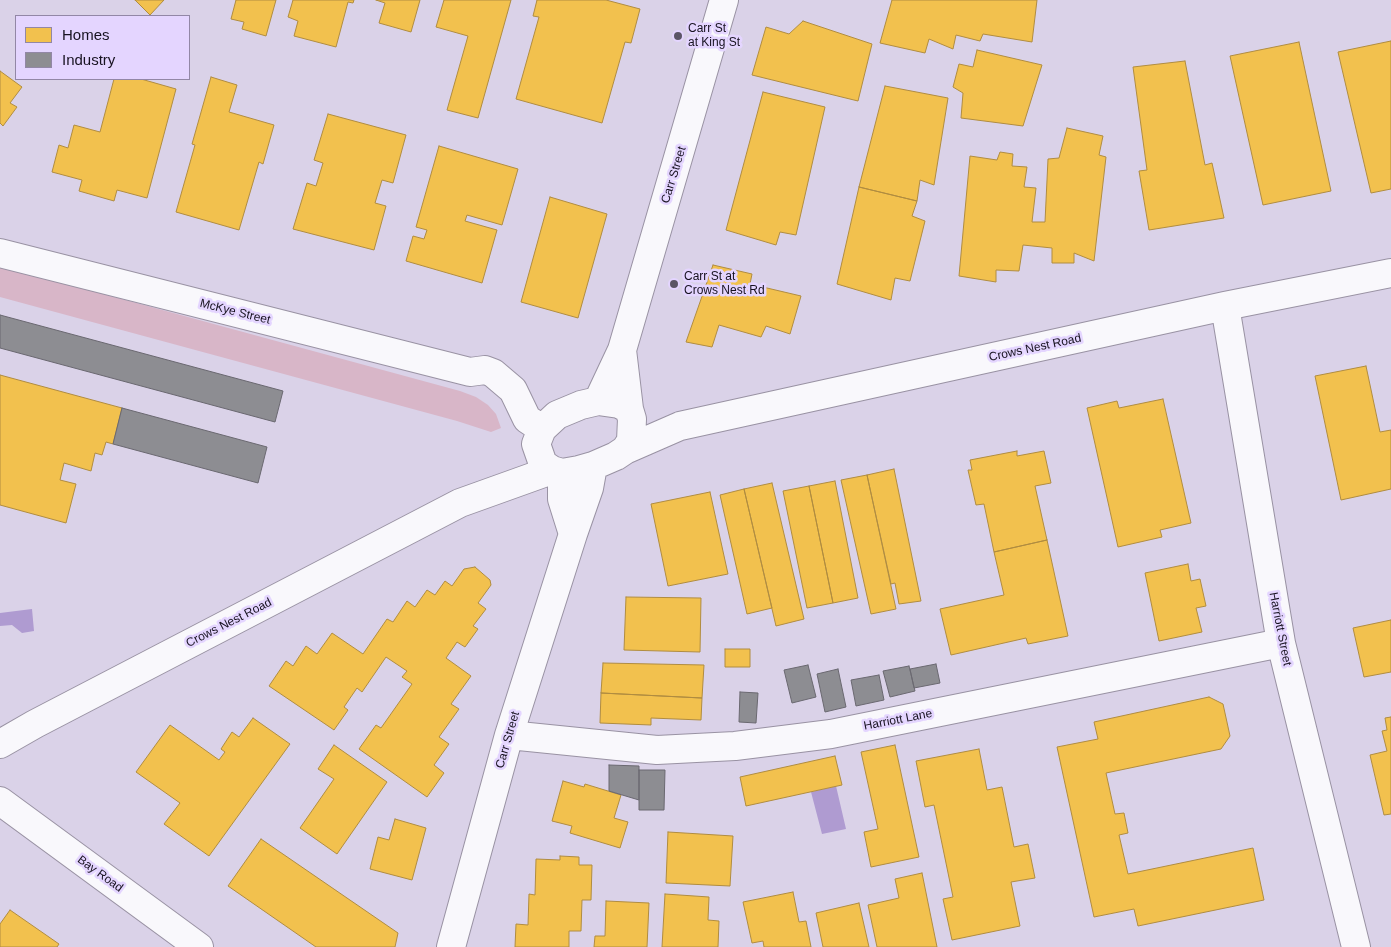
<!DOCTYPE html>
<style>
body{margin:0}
#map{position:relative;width:1391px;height:947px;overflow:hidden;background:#dad2e8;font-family:Helvetica,sans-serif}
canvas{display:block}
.legend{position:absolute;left:15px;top:15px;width:175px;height:65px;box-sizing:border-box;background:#e4d5ff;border:1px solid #9287a6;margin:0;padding:6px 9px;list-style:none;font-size:15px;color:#171220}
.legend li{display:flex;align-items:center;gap:10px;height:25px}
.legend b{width:25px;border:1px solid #9287a6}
</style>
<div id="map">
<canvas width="1391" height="947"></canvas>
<ul class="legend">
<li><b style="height:14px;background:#f2c14e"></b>Homes</li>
<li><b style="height:14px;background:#8d8d92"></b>Industry</li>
</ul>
</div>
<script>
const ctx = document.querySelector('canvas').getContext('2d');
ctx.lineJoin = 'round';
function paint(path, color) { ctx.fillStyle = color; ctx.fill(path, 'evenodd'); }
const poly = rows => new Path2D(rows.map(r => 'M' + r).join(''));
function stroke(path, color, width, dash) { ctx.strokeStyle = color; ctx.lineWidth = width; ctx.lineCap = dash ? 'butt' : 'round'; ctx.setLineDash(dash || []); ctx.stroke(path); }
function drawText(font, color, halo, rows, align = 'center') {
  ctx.font = font + ' Helvetica,sans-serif'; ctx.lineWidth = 5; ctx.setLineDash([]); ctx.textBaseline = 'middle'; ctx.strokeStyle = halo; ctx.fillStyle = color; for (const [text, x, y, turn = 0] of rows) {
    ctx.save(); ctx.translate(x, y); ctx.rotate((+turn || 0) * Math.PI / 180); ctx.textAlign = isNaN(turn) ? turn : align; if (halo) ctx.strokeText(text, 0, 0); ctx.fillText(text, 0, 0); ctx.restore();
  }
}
const green = poly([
 [0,264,30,274,460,391,476,397,488,405,496,414,501,428,491,432,457,421,0,297]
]);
const water = poly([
 [32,609,34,631,22,633,12,625,0,626,0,613],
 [836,786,846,829,822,834,811,792]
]);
const homes = poly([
 [135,0,164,0,150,15,135,0],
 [236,0,276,0,266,36,242,29,244,22,231,19,236,0],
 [293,0,354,0,353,3,348,2,336,47,294,36,298,21,288,17,293,0],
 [376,0,420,0,411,32,379,23,385,3,376,0],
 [444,0,511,0,478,118,447,110,468,36,436,27,444,0],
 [537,0,606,0,640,9,631,43,625,42,602,123,516,99,539,17,533,16,537,0],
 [892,0,1037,0,1032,42,983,34,980,41,956,35,953,49,929,39,925,53,880,43,892,0],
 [803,21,872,44,858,101,752,75,766,27,789,34,803,21],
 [1391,41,1391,189,1371,193,1338,52,1391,41],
 [1299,42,1331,191,1263,205,1230,56,1299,42],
 [977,50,1042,65,1023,126,961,118,963,93,953,87,959,64,973,67,977,50],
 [1185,61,1205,165,1212,163,1224,218,1149,230,1139,171,1147,170,1133,67,1185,61],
 [0,71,22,87,10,103,17,107,3,126,0,123,0,71],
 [211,77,237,85,229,112,274,125,263,164,259,162,239,230,176,212,195,145,192,144,211,77],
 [114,79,141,79,176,89,147,198,117,190,114,201,79,191,82,180,52,172,59,145,68,148,74,125,100,132,114,79],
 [885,86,948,98,934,185,920,180,917,201,859,187,885,86],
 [763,92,825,107,796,235,780,232,776,245,726,230,763,92],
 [328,114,406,135,393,183,382,180,375,203,386,206,374,250,293,229,307,183,316,186,323,163,314,160,328,114],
 [1067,128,1103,136,1099,155,1106,157,1094,261,1074,253,1074,263,1052,263,1052,248,1023,245,1019,271,996,270,996,282,959,276,970,156,997,160,1000,152,1013,154,1012,166,1027,167,1024,187,1036,188,1032,222,1045,222,1048,159,1059,158,1067,128],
 [439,146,518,169,502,225,467,215,465,221,497,230,482,283,406,261,413,236,424,239,427,230,416,227,439,146],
 [859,187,917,201,912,216,925,221,910,281,895,278,891,300,837,284,859,187],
 [550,197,607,214,578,318,521,302,550,197],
 [713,265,752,274,750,284,801,296,790,334,766,326,761,337,719,325,712,347,686,342,713,265],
 [1366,366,1380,432,1391,430,1391,489,1341,500,1315,376,1366,366],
 [0,375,122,408,113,444,106,442,102,455,95,453,91,471,64,463,60,480,76,484,66,523,0,505,0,375],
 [1163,399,1191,523,1160,530,1162,537,1118,547,1087,408,1117,401,1119,408,1163,399],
 [1017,451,1017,456,1044,451,1051,483,1035,486,1047,540,994,552,984,504,976,505,968,470,972,470,970,460,1017,451],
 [894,469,921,601,899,604,895,583,891,584,867,475,894,469],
 [867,475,896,609,871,614,841,480,867,475],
 [835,481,858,598,833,603,809,486,835,481],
 [772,483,804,619,776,626,744,489,772,483],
 [809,486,833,603,807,608,783,491,809,486],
 [744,489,772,608,747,614,720,495,744,489],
 [710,492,728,574,668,586,651,504,710,492],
 [1047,540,1068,636,1028,644,1026,638,951,655,940,609,1004,595,994,552,1047,540],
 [1188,564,1191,581,1200,579,1206,606,1196,608,1202,632,1159,641,1145,573,1188,564],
 [475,567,490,580,491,585,478,603,486,609,473,626,478,629,465,647,457,642,446,658,471,676,451,704,459,709,439,737,449,744,434,765,444,773,427,797,359,749,376,725,381,728,412,684,402,677,407,671,386,657,362,692,357,688,344,707,348,710,334,730,269,686,286,661,293,666,306,646,317,654,332,633,363,654,387,619,393,622,407,601,415,607,427,590,435,595,445,581,452,586,464,569,475,567],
 [626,597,701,598,700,652,624,650,626,597],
 [1391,620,1391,672,1364,677,1353,628,1391,620],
 [725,649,750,649,750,667,725,667,725,649],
 [603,663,704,665,702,698,601,693,603,663],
 [601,693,702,698,701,720,651,718,651,725,600,723,601,693],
 [1209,697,1223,704,1230,736,1221,749,1106,773,1115,814,1124,813,1128,833,1119,835,1128,874,1253,848,1264,900,1138,926,1134,909,1094,917,1057,747,1098,739,1094,722,1209,697],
 [1391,717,1391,814,1384,815,1370,755,1387,751,1382,731,1387,730,1385,718,1391,717],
 [253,718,290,744,209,856,164,824,180,803,136,772,170,725,219,760,225,752,221,749,232,732,239,737,253,718],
 [334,745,387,782,337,854,300,828,334,779,318,769,334,745],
 [895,745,919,857,871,867,864,832,878,829,861,752,895,745],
 [979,749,987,790,1002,787,1014,847,1028,844,1035,878,1011,882,1020,926,952,940,943,899,953,897,934,805,925,807,916,761,979,749],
 [835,756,842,785,746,806,740,777,835,756],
 [563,781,584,787,585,784,621,795,614,818,628,822,620,848,570,833,572,826,552,821,563,781],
 [395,819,426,828,412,880,370,869,378,837,389,840,395,819],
 [668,832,733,836,730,886,666,883,668,832],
 [261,839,398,933,395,947,316,947,228,886,261,839],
 [560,856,579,857,579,865,592,865,591,900,582,900,581,931,569,931,569,947,515,947,516,924,528,925,529,894,535,895,536,859,560,860,560,856],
 [922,873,937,947,877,947,868,905,899,898,895,879,922,873],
 [793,892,799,922,806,921,811,947,764,947,763,941,752,943,743,902,793,892],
 [665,894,709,897,708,920,719,921,718,947,662,947,665,894],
 [606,901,649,903,647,947,594,947,595,936,605,936,606,901],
 [859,903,869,947,823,947,816,913,859,903],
 [10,910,59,944,57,947,0,947,0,924,10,910]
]);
const industry = poly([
 [0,315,283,391,275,422,0,348,0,315],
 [122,408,267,447,258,483,113,444,122,408],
 [936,664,940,683,914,688,910,669,936,664],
 [808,665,816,697,792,703,784,670,808,665],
 [909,666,915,691,890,697,883,671,909,666],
 [838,669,846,707,825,712,817,674,838,669],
 [879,675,884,700,856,706,851,680,879,675],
 [740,692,758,693,756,723,739,722,740,692],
 [609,765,639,766,639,800,609,791,609,765],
 [639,770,665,770,664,810,639,810,639,770]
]);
const street = poly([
 [0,253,470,372,485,370,493,373,513,390,527,419,542,429],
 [1225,306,1281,643,1356,947],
 [622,350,629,409,632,419,631,441,625,450,616,456,593,466,579,470,562,473,552,470,543,464,536,444,542,429,557,415,581,405,598,401,619,404,629,409],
 [598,401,622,350,724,0],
 [625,450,680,426,1225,306,1391,273],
 [562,473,562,499,573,534],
 [509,735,657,750,735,746,831,734,1281,643],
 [0,744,35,724,460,503,552,470],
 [451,947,509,735,573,534,589,488,593,466]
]);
const secondary = poly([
 [0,801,199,947]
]);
const markers = [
 [678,36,5,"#5b5566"],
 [674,284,5,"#5b5566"]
];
const poiNames = [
 ["Carr St",688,29],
 ["at King St",688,43],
 ["Carr St at",684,277],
 ["Crows Nest Rd",684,291]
];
const streetNames = [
 ["Carr Street",674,175,-73],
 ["McKye Street",235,312,14],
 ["Crows Nest Road",1035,348,-12],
 ["Crows Nest Road",229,623,-27],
 ["Harriott Street",1280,629,79],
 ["Harriott Lane",898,720,-11],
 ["Carr Street",508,740,-74],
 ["Bay Road",100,874,36]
];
paint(green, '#d8b6c8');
paint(water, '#af9bd1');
paint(homes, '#f2c14e');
stroke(homes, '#b08c40', 1);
paint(industry, '#8d8d92');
stroke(industry, '#6a6870', 1);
stroke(street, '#9992a3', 30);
stroke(secondary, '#9992a3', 30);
stroke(street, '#f9f8fc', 28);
stroke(secondary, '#f9f8fc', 28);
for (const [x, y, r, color] of markers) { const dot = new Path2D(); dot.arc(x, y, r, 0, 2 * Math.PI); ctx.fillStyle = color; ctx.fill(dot); stroke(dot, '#e4d5ff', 2); }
drawText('12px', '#171220', '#e4d5ff', poiNames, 'left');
drawText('12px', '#171220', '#e4d5ff', streetNames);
</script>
